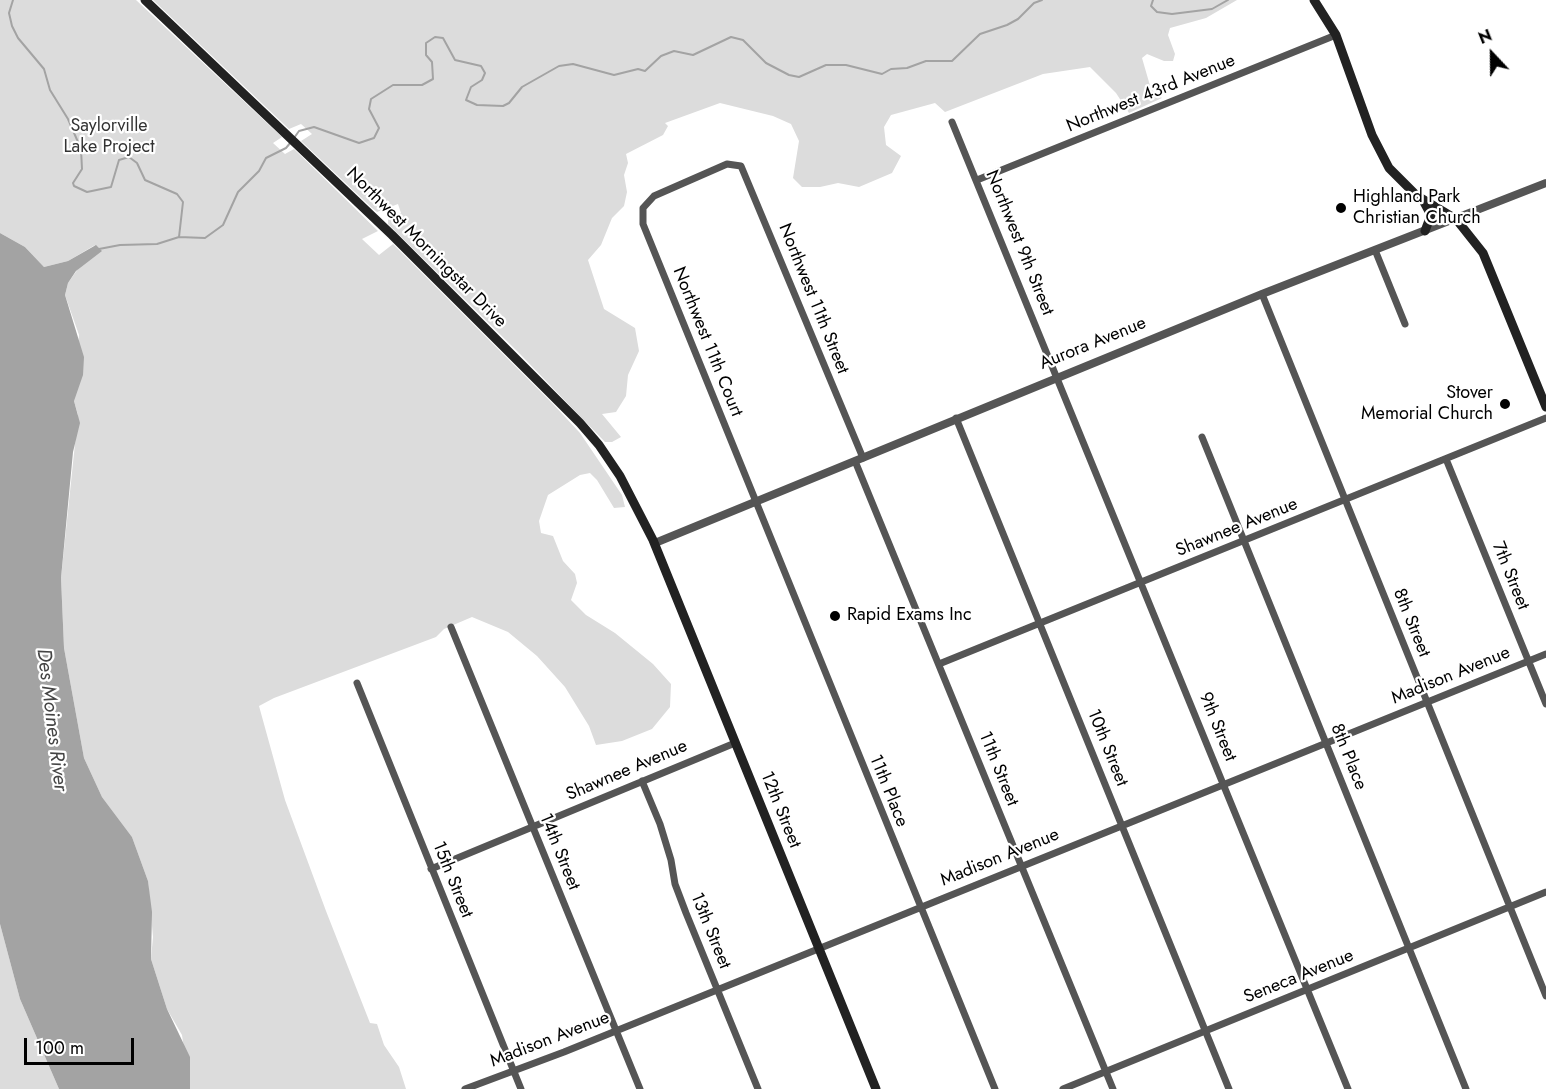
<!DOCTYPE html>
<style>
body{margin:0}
#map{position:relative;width:1546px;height:1089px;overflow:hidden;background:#fff;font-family:Jost,sans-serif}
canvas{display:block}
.north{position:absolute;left:1462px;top:24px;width:60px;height:60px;-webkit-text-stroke:4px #fff;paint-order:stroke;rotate:338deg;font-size:16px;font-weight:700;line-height:24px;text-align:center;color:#000}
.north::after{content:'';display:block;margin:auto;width:21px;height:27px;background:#000;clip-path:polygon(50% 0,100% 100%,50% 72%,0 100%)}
.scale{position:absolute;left:24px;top:1038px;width:110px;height:27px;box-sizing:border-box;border:3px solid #000;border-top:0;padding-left:8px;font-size:18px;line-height:21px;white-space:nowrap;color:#000;-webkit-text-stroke:4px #fff;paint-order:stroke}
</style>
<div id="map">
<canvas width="1546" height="1089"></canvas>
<div class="north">N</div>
<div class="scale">100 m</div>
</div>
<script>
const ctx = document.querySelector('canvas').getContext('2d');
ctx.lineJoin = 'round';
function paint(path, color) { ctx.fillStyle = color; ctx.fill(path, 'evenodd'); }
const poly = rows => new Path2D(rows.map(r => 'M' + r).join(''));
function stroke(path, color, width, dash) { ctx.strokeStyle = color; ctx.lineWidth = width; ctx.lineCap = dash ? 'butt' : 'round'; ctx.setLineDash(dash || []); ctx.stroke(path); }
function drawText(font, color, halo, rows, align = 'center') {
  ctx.font = font + ' Jost,sans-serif'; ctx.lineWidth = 4.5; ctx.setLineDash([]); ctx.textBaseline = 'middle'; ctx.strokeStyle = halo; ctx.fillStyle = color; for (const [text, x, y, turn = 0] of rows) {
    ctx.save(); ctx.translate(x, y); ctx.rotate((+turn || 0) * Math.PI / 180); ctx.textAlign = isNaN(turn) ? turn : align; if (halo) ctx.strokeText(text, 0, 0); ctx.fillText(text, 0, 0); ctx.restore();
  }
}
const green = poly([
 [0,0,136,0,282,137,273,143,285,154,294,149,378,231,362,239,379,255,393,244,553,404,580,433,622,495,625,507,614,508,597,480,590,473,580,475,548,495,539,521,541,533,553,536,563,561,575,574,577,583,571,600,586,615,615,633,653,664,671,684,670,707,652,729,622,741,596,745,589,726,565,687,537,656,508,632,472,617,444,629,436,637,274,698,259,706,285,800,326,911,370,1023,377,1024,384,1045,399,1067,406,1089,190,1089,182,1035,167,1009,151,959,153,937,148,881,132,837,102,797,84,758,64,648,61,578,78,415,74,401,79,335,65,295,68,283,95,245,68,261,44,267,25,247,0,233],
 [153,0,1237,0,1206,18,1170,28,1168,35,1175,54,1173,61,1164,61,1147,54,1142,58,1151,89,1162,98,1129,113,1116,93,1090,67,1043,74,945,112,935,103,891,115,884,127,886,145,901,156,892,173,859,187,838,183,820,187,802,187,793,178,799,141,791,124,773,116,720,103,665,123,668,126,663,135,626,154,628,163,624,175,627,192,624,206,612,218,601,245,588,260,604,309,635,328,639,351,628,375,626,396,616,412,602,414,621,437,612,442,605,442,520,354,388,224,388,219,401,213,398,204,377,212,372,208,301,141,312,134,301,124,289,129],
 [0,924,20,999,59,1089,0,1089]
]);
const water = poly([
 [0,233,25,247,44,267,68,261,96,245,102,251,76,271,68,283,65,295,84,357,83,375,74,401,80,423,73,452,61,578,64,648,84,758,102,797,132,837,148,881,152,912,151,959,167,1009,190,1057,190,1089,59,1089,20,999,0,924]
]);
const stream = poly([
 [13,0,9,13,12,26,18,38,44,69,50,90,68,119,81,149,82,169,73,183,74,186,87,192,111,187,119,160,129,157,137,163,145,180,177,194,183,202,179,237,157,244,120,245,99,249],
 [1153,0,1151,6,1157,12,1172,14,1212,9,1228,0],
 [294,138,299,131,314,127,359,143,374,138,379,128,369,109,371,99,393,85,422,85,433,79,432,62,426,55,426,43,435,37,443,38,455,60,481,66,485,73,482,80,471,87,466,100,477,105,503,106,509,103,522,87,559,66,573,64,614,75,638,69,645,71,661,56,674,51,693,55,731,37,743,40,766,63,789,75,799,77,826,65,846,65,882,74,891,69,907,68,926,61,952,61,980,34,1007,25,1018,19,1034,3,1042,0],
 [179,237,205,238,223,225,238,192,259,171,266,158,286,148,291,142]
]);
const minor = poly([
 [952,122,1348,1089],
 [977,180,1336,35],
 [1375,250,1405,324],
 [1262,294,1546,996],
 [956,418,1229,1089],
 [1202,437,1466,1089],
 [863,458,741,166,727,164,654,196,643,208,643,224,995,1089],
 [1446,459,1546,704],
 [855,461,1113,1089],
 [451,627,640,1089],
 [939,664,1546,418],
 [357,683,521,1089],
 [642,781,660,824,671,860,675,884,686,913,758,1089],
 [431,869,735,743],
 [465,1089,564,1052,1546,654],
 [1063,1089,1546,892]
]);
const tertiary = poly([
 [655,543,1262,294,1546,183]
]);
const secondary = poly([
 [145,0,392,235,580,423,599,445,620,476,653,540,876,1089],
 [1314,0,1336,35,1372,135,1389,168,1416,195,1456,219,1483,253,1546,407],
 [1424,202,1431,215,1425,231]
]);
const markers = [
 [1341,208,6,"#000"],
 [1505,404,6,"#000"],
 [835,616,6,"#000"]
];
const streetNames = [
 ["Northwest 43rd Avenue",1151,94,-22],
 ["Northwest 9th Street",1019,243,68],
 ["Northwest Morningstar Drive",426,248,45],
 ["Northwest 11th Street",813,299,68],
 ["Northwest 11th Court",707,342,68],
 ["Aurora Avenue",1093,344,-22],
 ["Shawnee Avenue",1237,528,-22],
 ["7th Street",1510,576,68],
 ["8th Street",1411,623,68],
 ["Madison Avenue",1451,676,-22],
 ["9th Street",1217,727,68],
 ["10th Street",1107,748,68],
 ["8th Place",1348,757,68],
 ["11th Street",998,769,68],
 ["Shawnee Avenue",627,771,-23],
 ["11th Place",888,791,68],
 ["12th Street",780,810,68],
 ["14th Street",559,852,68],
 ["Madison Avenue",1000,858,-22],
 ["15th Street",452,880,68],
 ["13th Street",710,931,68],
 ["Seneca Avenue",1299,977,-22],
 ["Madison Avenue",550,1040,-21]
];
const parkNames = [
 ["Saylorville",109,127],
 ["Lake Project",109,148]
];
const poiNames = [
 ["Highland Park",1353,198],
 ["Christian Church",1353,219],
 ["Stover",1493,394,"right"],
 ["Memorial Church",1493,415,"right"],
 ["Rapid Exams Inc",847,616]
];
const waterNames = [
 ["Des Moines River",51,720,83]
];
paint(green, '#dcdcdc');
paint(water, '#a3a3a3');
stroke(stream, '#a3a3a3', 2);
stroke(minor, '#555', 7);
stroke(tertiary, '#555', 8);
stroke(secondary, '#222', 9);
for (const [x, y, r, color] of markers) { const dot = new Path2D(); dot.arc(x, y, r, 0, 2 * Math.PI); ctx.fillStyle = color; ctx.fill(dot); stroke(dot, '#fff', 2); }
drawText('18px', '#000', '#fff', streetNames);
drawText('18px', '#333', '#fff', parkNames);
drawText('18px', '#000', '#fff', poiNames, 'left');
drawText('italic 20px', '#444', '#fff', waterNames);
</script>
